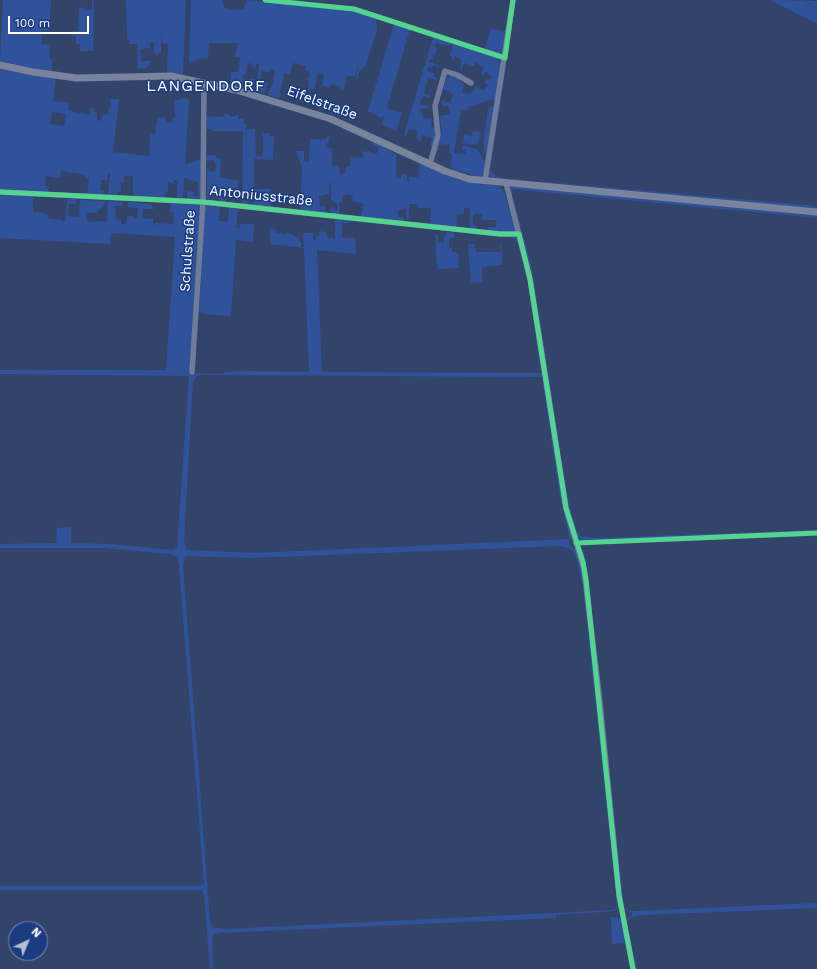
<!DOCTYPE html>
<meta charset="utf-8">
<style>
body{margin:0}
#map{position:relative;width:817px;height:969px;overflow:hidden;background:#33446b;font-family:"Work Sans",sans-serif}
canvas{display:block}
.north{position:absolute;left:8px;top:921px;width:40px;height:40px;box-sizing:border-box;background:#1c3c82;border:1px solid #778ab4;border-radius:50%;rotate:44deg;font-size:11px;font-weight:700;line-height:16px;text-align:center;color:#fff}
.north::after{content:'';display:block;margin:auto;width:14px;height:18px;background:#b8becb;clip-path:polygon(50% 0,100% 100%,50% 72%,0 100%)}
.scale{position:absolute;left:8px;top:16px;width:81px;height:18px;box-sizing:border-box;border:2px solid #fff;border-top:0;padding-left:5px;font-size:12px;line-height:14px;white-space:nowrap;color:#fff;-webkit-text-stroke:3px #1c3c82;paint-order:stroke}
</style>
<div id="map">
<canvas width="817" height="969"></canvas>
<div class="north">N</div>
<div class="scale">100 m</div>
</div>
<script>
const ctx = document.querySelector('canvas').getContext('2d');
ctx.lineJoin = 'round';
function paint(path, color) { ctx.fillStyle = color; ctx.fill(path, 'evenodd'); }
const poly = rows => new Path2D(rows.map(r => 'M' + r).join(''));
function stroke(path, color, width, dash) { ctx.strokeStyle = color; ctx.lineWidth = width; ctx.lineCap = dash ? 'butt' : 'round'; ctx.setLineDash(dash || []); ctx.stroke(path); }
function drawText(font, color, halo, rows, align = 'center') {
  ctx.font = font + ' "Work Sans",sans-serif'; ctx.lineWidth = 3; ctx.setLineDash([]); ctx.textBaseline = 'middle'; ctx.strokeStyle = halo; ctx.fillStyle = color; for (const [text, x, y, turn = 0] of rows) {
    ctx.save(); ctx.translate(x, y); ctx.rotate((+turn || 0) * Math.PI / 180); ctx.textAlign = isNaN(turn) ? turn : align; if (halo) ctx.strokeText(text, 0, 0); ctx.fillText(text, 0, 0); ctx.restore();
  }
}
const green = poly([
 [3,0,51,0,49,31,42,30,41,44,50,45,49,59,52,59,52,72,0,61],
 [92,0,94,0,93,51,80,51,80,44,76,44,76,36,71,36,72,31,78,31,79,7,92,10],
 [126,0,186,0,183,74,167,73,168,44,162,43,161,34,161,53,158,53,158,55,154,54,154,42,150,42,150,48,140,49,141,61,151,61,147,68,138,69,137,44,129,44,129,39,127,39],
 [191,0,222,0,224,8,231,10,244,9,247,0,351,10,376,18,377,30,365,67,360,70,357,79,356,78,359,62,355,76,347,76,344,90,334,85,330,85,330,87,322,86,324,75,318,73,314,90,311,89,309,92,308,87,309,80,307,79,310,76,309,72,305,71,306,66,293,63,290,74,284,73,279,98,268,95,273,83,275,70,269,69,269,72,261,71,260,82,268,82,264,93,256,90,259,64,256,64,256,68,252,67,252,64,249,63,247,65,246,74,243,74,243,79,255,79,252,88,230,85,231,72,238,72,240,57,235,57,238,43,209,43,208,58,198,59,189,64],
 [278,0,350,6,485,50,490,29,505,31,510,0,512,0,502,57,355,8],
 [515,0,514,13,490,169,493,174,502,178,817,206,817,209,491,177,489,174],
 [770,0,817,1,817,23,801,16],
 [394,24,410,29,387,108,402,113,396,131,382,125,384,117,382,116,381,118,368,111],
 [433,37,451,43,450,46,436,43,435,47,437,48,435,55,433,55,433,60,430,59,429,62,439,65,439,67,433,65,432,68,428,67,427,71,435,74,434,77,437,77,436,80,428,78,424,93,431,95,430,98,425,96,422,98,420,105,428,106,428,108,420,110,420,112,422,112,423,119,432,118,431,126,435,128,436,134,433,146,430,145,432,138,423,135,420,142,418,142,419,139,416,139,418,131,409,129,406,136,404,135],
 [453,44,497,58,501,64,497,100,490,100,468,107,467,110,461,110,454,153,465,154,466,150,462,149,463,145,478,150,486,165,484,174,480,177,450,168,452,154,449,153,450,145,440,144,439,151,436,151,442,131,440,116,450,114,449,106,442,106,442,100,450,103,453,94,443,89,447,78,451,76,456,78,464,85,462,93,470,94,476,86,483,91,488,85,484,82,487,79,489,80,492,77,486,72,484,75,481,74,483,67,475,62,474,66,464,63,462,70,460,69,462,60,455,56,454,60,451,59,452,57,450,56],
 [0,69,56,78,53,101,69,103,68,110,78,113,85,113,85,114,90,115,90,108,94,108,94,112,97,112,97,120,101,121,102,115,108,115,111,101,110,101,110,97,111,99,119,99,113,152,149,156,150,133,155,134,158,117,166,118,166,123,172,123,173,118,175,118,174,96,174,100,178,100,182,98,182,102,183,98,189,100,185,164,201,160,200,198,197,200,187,200,187,191,194,192,193,196,198,196,198,182,184,178,183,200,177,199,177,180,174,180,174,184,168,181,168,192,165,192,164,199,133,197,133,176,124,176,124,183,121,183,121,192,117,192,117,196,108,196,110,174,108,173,107,180,101,180,100,191,104,191,103,194,87,194,89,179,86,178,86,175,61,171,60,178,46,176,45,185,49,187,48,192,0,191],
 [52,112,66,114,64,126,50,124],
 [492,106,495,108,486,156,483,147,488,109],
 [225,113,232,117,239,115,238,119,244,119,244,124,247,124,245,130,255,129,256,156,263,156,263,133,269,133,269,136,274,136,273,160,254,159,254,187,251,187,251,191,244,191,244,201,248,201,247,205,242,205,243,131,212,131,212,129,207,129,207,116,224,117],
 [473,131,482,132,480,133,478,144,474,145,463,143,464,135,472,136],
 [326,137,330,137,326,147,332,149,332,165,338,165,341,175,346,172,345,168,350,166,351,157,362,158,363,151,366,152,369,150,369,152,376,155,379,147,373,145,374,142,396,154,396,178,398,179,401,179,401,174,407,174,407,181,409,181,409,177,418,177,420,162,458,180,480,183,481,186,482,183,499,186,504,192,515,230,513,233,488,231,488,227,496,227,496,220,482,220,482,214,473,214,473,225,476,225,478,230,469,229,470,208,464,208,464,214,457,214,456,228,430,225,431,208,418,208,418,205,414,204,409,204,409,218,406,218,406,208,398,210,398,217,404,217,404,222,361,217,364,204,352,201,353,196,347,194,342,196,342,201,343,202,339,202,339,211,341,215,330,214,331,207,337,211,338,205,331,200,331,183,329,183,329,194,319,196,320,206,325,206,325,213,300,211,302,168,296,151,304,151,304,162,309,162,310,139,320,139,320,146,321,139,326,140],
 [207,155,217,155,216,158,220,159,221,156,220,177,239,181,237,188,231,188,231,191,223,191,222,199,226,199,225,203,219,202,219,189,216,191,216,189,210,189,209,196,210,199,213,199,213,202,207,198,207,169,209,168,210,172,215,171,215,168,217,167,214,160,207,161],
 [514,186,817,215,817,218,511,189,513,200,511,199,510,190,512,187],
 [254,189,271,189,271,208,253,206],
 [0,194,33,196,33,212,45,213,48,215,48,218,62,220,62,222,65,222,67,199,76,199,76,204,69,204,68,216,79,217,80,200,105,201,104,205,96,213,86,213,87,222,107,221,108,201,123,202,122,206,115,206,116,219,121,220,121,224,126,224,127,216,133,216,133,219,137,219,138,208,127,207,128,202,151,204,154,209,143,209,142,220,143,218,153,219,153,225,155,225,155,223,173,224,174,213,170,212,171,204,198,203,201,206,190,373,221,374,225,372,252,371,309,372,304,248,270,244,270,228,276,229,276,233,286,234,287,232,294,235,301,242,301,247,304,247,303,233,313,233,313,241,316,240,316,236,319,236,319,231,326,232,327,238,335,238,335,219,349,221,349,223,342,223,342,238,355,238,356,254,317,250,322,372,541,373,527,276,518,244,514,239,509,237,501,236,502,265,482,267,482,282,471,283,468,244,475,244,476,252,494,252,495,254,495,252,501,252,500,247,498,247,500,245,501,236,515,237,518,239,528,279,572,538,569,542,570,546,577,551,581,562,588,617,619,905,615,911,556,915,556,918,218,933,214,935,212,939,213,969,210,969,204,895,201,890,0,890,0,886,196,886,204,884,179,566,177,557,171,554,105,548,0,548,0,544,56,543,57,528,71,527,71,543,109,544,173,550,177,547,189,376,0,374,0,370,166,370,175,237,111,233,110,244,0,238],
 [200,375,542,377,560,498,570,539,254,553,187,550,184,541,193,381,196,377],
 [559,546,569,548,575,553,583,586,617,906,614,910,225,929,214,928,210,922,183,566,185,556,250,558],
 [514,203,531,264,569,505,577,532,581,536,596,538,817,530,817,536,605,544,586,545,583,548,589,580,624,907,630,911,635,911,817,903,817,908,643,915,631,917,627,923,637,969,635,969,626,923,628,918,632,915,632,913,626,910,623,906,586,568,582,551,585,543,575,533,569,514,534,292,512,205],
 [207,206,220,207,219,221,228,221,229,208,238,209,236,227,240,228,240,224,254,224,253,242,236,240,231,316,204,314,199,312,205,207],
 [446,232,453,233,455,237,449,238,449,247,452,248,452,252,456,252,456,254,458,254,459,268,437,269,435,234,438,235,438,243,444,243,444,236,446,235],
 [611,917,617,917,621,921,625,943,612,944]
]);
const stream = poly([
 [800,0,817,8],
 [0,70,30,75]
]);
const minor = poly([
 [430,164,438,135,435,106,445,71,457,75,471,83],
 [485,181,513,0],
 [506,183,530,279,566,508,584,569,600,702,619,895,633,969],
 [0,192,203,202,500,234,519,234],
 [192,372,203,202,204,83]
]);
const major = poly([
 [0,65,33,72,76,78,171,76,236,90,331,119,445,171,469,179,817,212]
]);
const cycleway = poly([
 [265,0,354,9,505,58,513,0],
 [0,192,203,202,500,234,519,234,530,279,566,508,583,562,586,580,619,895,633,969],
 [576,543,817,533]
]);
const streetNames = [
 ["Eifelstraße",322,103,20],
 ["Antoniusstraße",261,196,6],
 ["Schulstraße",188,251,-86]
];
const quarterNames = [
 ["LANGENDORF",206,86]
];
paint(green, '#30529a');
stroke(stream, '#374e82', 1.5);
stroke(minor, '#6e7b99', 5.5);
stroke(major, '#78849e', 7);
stroke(cycleway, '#53d58f', 5);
drawText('14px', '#fff', '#1c3c82', streetNames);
ctx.letterSpacing = '1px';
drawText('16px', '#fff', '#1c3c82', quarterNames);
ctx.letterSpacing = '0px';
</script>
